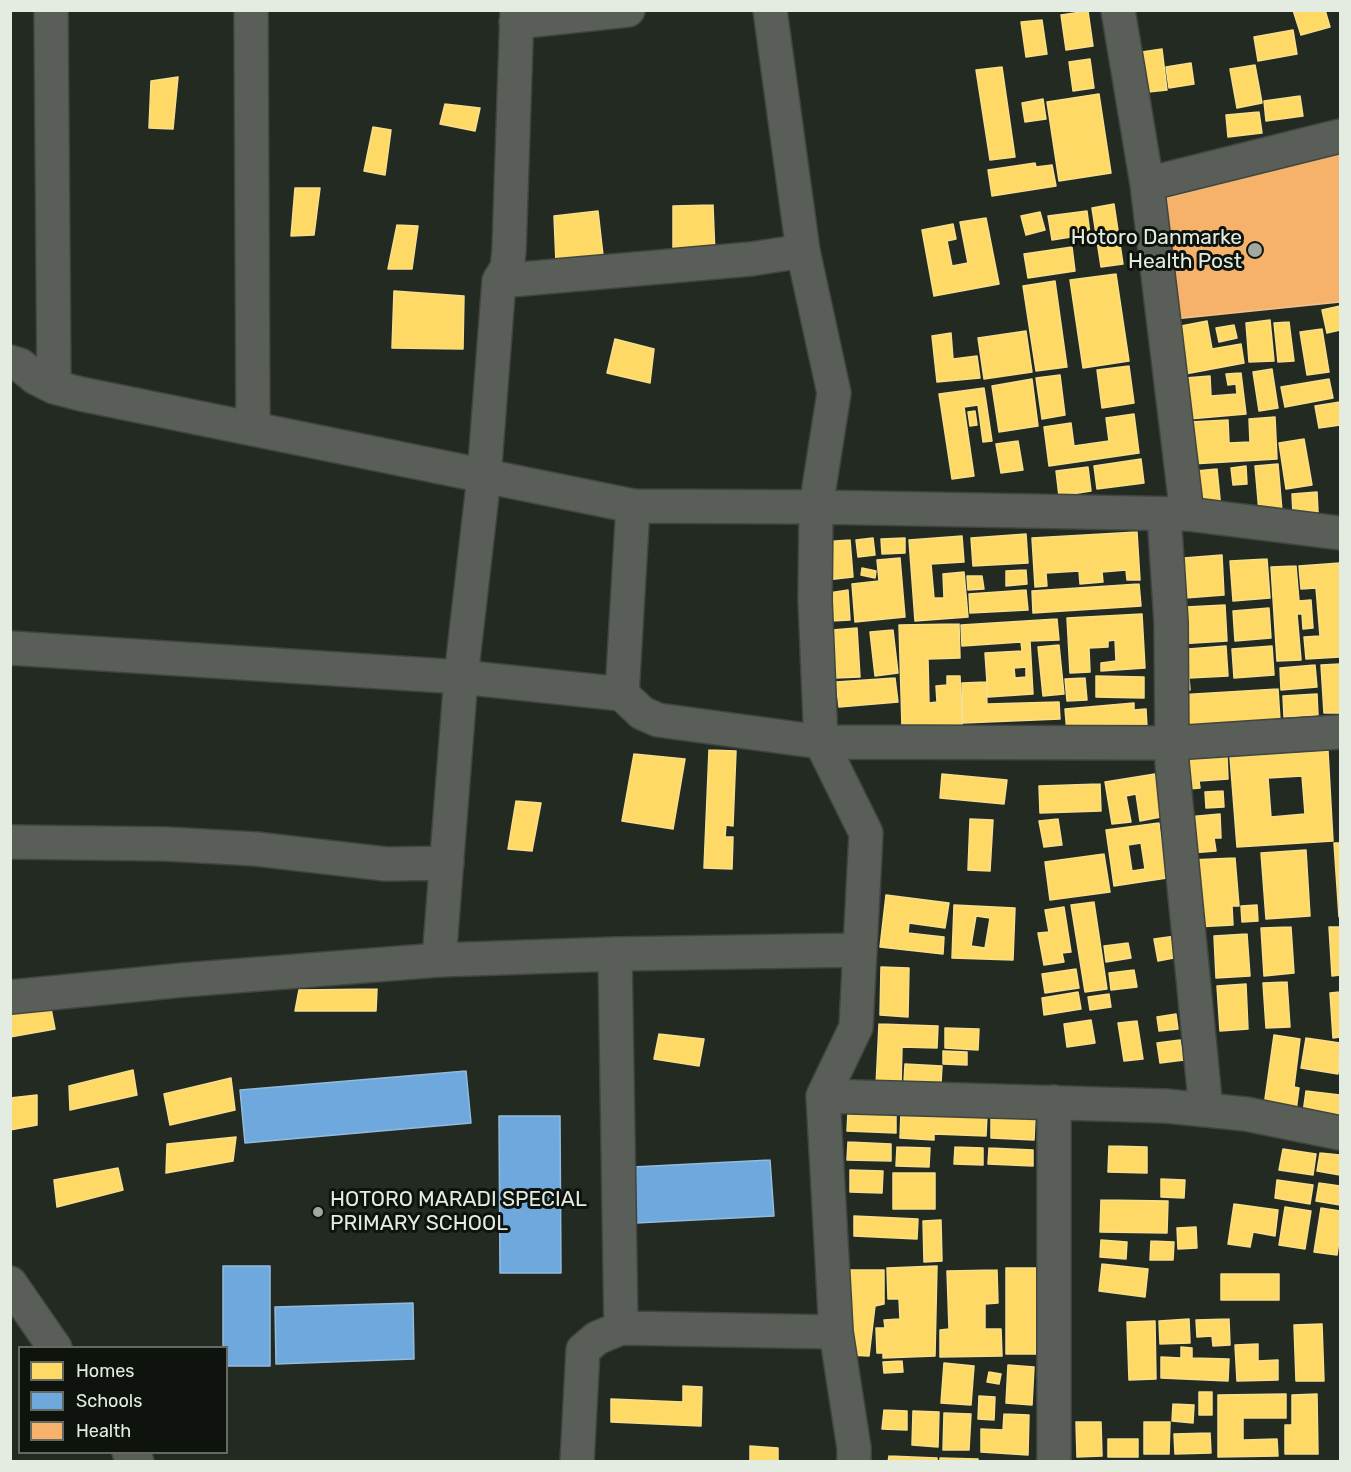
<!DOCTYPE html>
<style>
body{margin:0}
#map{position:relative;width:1351px;height:1472px;overflow:hidden;background:#232a22;font-family:Rubik,sans-serif}
canvas{display:block}
.frame{position:absolute;inset:0;border:12px solid #e4ece2;pointer-events:none}
.legend{position:absolute;left:18px;top:1346px;width:210px;height:108px;box-sizing:border-box;background:#0e140d;border:2px solid #646a62;margin:0;padding:8px 10px;list-style:none;font-size:18px;color:#e4ece2}
.legend li{display:flex;align-items:center;gap:12px;height:30px}
.legend b{width:30px;border:2px solid #646a62}
</style>
<div id="map">
<canvas width="1351" height="1472"></canvas>
<div class="frame"></div>
<ul class="legend">
<li><b style="height:16px;background:#ffd966"></b>Homes</li>
<li><b style="height:16px;background:#6fa8dc"></b>Schools</li>
<li><b style="height:16px;background:#f6b26b"></b>Health</li>
</ul>
</div>
<script>
const ctx = document.querySelector('canvas').getContext('2d');
ctx.lineJoin = 'round';
function paint(path, color) { ctx.fillStyle = color; ctx.fill(path, 'evenodd'); }
const poly = rows => new Path2D(rows.map(r => 'M' + r).join(''));
function stroke(path, color, width, dash) { ctx.strokeStyle = color; ctx.lineWidth = width; ctx.lineCap = dash ? 'butt' : 'round'; ctx.setLineDash(dash || []); ctx.stroke(path); }
function drawText(font, color, halo, rows, align = 'center') {
  ctx.font = font + ' Rubik,sans-serif'; ctx.lineWidth = 6; ctx.setLineDash([]); ctx.textBaseline = 'middle'; ctx.strokeStyle = halo; ctx.fillStyle = color; for (const [text, x, y, turn = 0] of rows) {
    ctx.save(); ctx.translate(x, y); ctx.rotate((+turn || 0) * Math.PI / 180); ctx.textAlign = isNaN(turn) ? turn : align; if (halo) ctx.strokeText(text, 0, 0); ctx.fillText(text, 0, 0); ctx.restore();
  }
}
const homes = poly([
 [1293,10,1325,10,1330,27,1301,35,1293,10],
 [1088,11,1093,46,1066,50,1061,15,1088,11],
 [1042,20,1047,54,1026,57,1021,22,1042,20],
 [1293,30,1297,54,1258,61,1254,37,1293,30],
 [1162,49,1167,90,1139,93,1135,53,1162,49],
 [1090,59,1094,88,1073,91,1069,62,1090,59],
 [1191,63,1194,84,1169,88,1166,67,1191,63],
 [1255,65,1262,103,1237,108,1230,69,1255,65],
 [1002,67,1015,157,990,160,976,70,1002,67],
 [178,77,173,129,149,128,151,81,178,77],
 [1099,94,1111,173,1059,181,1047,102,1099,94],
 [1300,96,1303,116,1266,121,1264,101,1300,96],
 [1043,99,1046,119,1025,122,1022,103,1043,99],
 [445,104,480,108,475,131,440,124,445,104],
 [1259,112,1262,133,1228,137,1226,115,1259,112],
 [373,127,391,130,385,175,364,171,373,127],
 [1035,163,1036,167,1052,165,1056,186,992,196,988,170,1035,163],
 [295,188,320,188,314,235,291,236,295,188],
 [1114,204,1123,264,1101,267,1092,208,1114,204],
 [713,205,715,255,673,255,673,206,713,205],
 [598,211,604,264,556,263,554,216,598,211],
 [1087,211,1090,234,1052,240,1048,216,1087,211],
 [1040,212,1045,230,1026,235,1021,216,1040,212],
 [986,218,999,284,934,296,922,230,953,224,956,239,947,241,952,266,968,263,960,222,986,218],
 [397,225,418,226,412,269,388,269,397,225],
 [1072,247,1075,271,1028,278,1024,254,1072,247],
 [1116,274,1129,361,1083,368,1070,280,1116,274],
 [1055,281,1067,367,1036,371,1023,286,1055,281],
 [394,291,464,296,463,349,392,348,394,291],
 [1340,306,1340,330,1327,333,1322,310,1340,306],
 [1270,320,1274,361,1249,362,1246,323,1270,320],
 [1207,321,1212,349,1241,344,1244,363,1185,374,1176,327,1207,321],
 [1289,322,1294,361,1278,362,1274,323,1289,322],
 [1234,325,1237,338,1219,342,1216,328,1234,325],
 [1322,329,1329,372,1307,375,1300,332,1322,329],
 [1026,331,1032,372,984,379,978,338,1026,331],
 [951,333,953,359,977,356,980,378,937,382,932,336,951,333],
 [615,339,654,349,650,383,607,373,615,339],
 [1129,366,1134,403,1102,408,1097,370,1129,366],
 [1272,369,1278,408,1259,411,1253,372,1272,369],
 [1241,373,1246,414,1189,419,1185,378,1210,376,1211,396,1237,394,1236,384,1228,385,1226,374,1241,373],
 [1060,375,1065,415,1042,419,1036,378,1060,375],
 [1032,379,1038,426,999,432,992,386,1032,379],
 [1329,379,1333,398,1285,407,1281,387,1329,379],
 [984,388,992,441,983,442,978,405,964,407,974,476,952,479,939,394,984,388],
 [1340,402,1340,425,1319,428,1315,406,1340,402],
 [975,411,977,425,970,426,968,412,975,411],
 [1134,414,1139,453,1049,466,1044,427,1071,423,1074,446,1109,441,1106,418,1134,414],
 [1275,417,1277,459,1191,464,1189,422,1228,420,1229,443,1250,442,1249,419,1275,417],
 [1304,439,1312,485,1286,489,1279,443,1304,439],
 [1018,441,1023,470,1001,473,996,444,1018,441],
 [1141,459,1144,483,1097,489,1094,466,1141,459],
 [1278,464,1282,511,1259,512,1255,466,1278,464],
 [1246,466,1247,484,1233,485,1231,468,1246,466],
 [1088,467,1091,491,1059,496,1056,471,1088,467],
 [1217,469,1221,509,1199,510,1196,471,1217,469],
 [1317,492,1318,512,1293,514,1292,494,1317,492],
 [1137,532,1140,580,1127,580,1126,570,1102,572,1103,582,1080,584,1079,571,1046,573,1047,586,1035,587,1032,538,1137,532],
 [1026,534,1028,563,973,566,971,538,1026,534],
 [962,536,964,562,931,564,934,598,944,598,943,574,964,572,968,617,915,621,909,540,962,536],
 [873,538,875,555,858,557,856,540,873,538],
 [905,538,905,553,882,554,881,539,905,538],
 [850,540,853,577,826,580,822,542,850,540],
 [1222,555,1224,595,1185,598,1186,607,1225,605,1227,641,1177,644,1171,559,1222,555],
 [900,558,905,617,855,622,852,584,879,581,877,560,900,558],
 [1267,559,1270,598,1233,601,1230,561,1267,559],
 [1340,563,1340,657,1306,659,1304,637,1320,636,1316,588,1301,589,1299,566,1340,563],
 [1296,566,1299,601,1311,600,1313,628,1303,629,1302,614,1297,614,1301,660,1277,661,1271,567,1296,566],
 [862,568,876,571,875,578,861,575,862,568],
 [1026,570,1027,584,1006,586,1006,571,1026,570],
 [967,576,982,576,984,589,968,590,967,576],
 [1139,584,1141,606,1033,613,1032,591,1139,584],
 [848,590,850,620,831,621,829,593,848,590],
 [1026,590,1028,610,970,613,969,594,1026,590],
 [1269,608,1271,638,1235,641,1233,611,1269,608],
 [1142,614,1145,668,1101,671,1101,663,1116,661,1115,640,1108,641,1108,647,1089,648,1090,672,1070,673,1067,618,1142,614],
 [1057,619,1059,640,1030,641,1033,694,988,697,985,653,1022,651,1021,642,962,646,961,625,1057,619],
 [1026,667,1026,677,1015,678,1014,668,1026,667],
 [959,624,960,658,928,659,929,703,937,702,936,686,947,685,947,676,960,676,962,725,902,727,899,625,959,624],
 [857,628,860,677,835,678,832,630,857,628],
 [893,630,898,673,875,676,870,632,893,630],
 [1059,645,1064,694,1043,696,1038,647,1059,645],
 [1226,646,1228,676,1189,678,1190,690,1179,690,1176,650,1226,646],
 [1272,646,1274,675,1234,678,1232,649,1272,646],
 [1340,664,1340,713,1324,713,1321,665,1340,664],
 [1315,665,1317,687,1281,690,1280,668,1315,665],
 [1096,676,1144,677,1144,698,1096,697,1096,676],
 [895,678,898,702,839,707,836,682,895,678],
 [1085,678,1087,700,1067,701,1065,679,1085,678],
 [986,682,987,704,1059,702,1060,719,963,723,962,683,986,682],
 [1278,689,1280,720,1180,726,1178,695,1278,689],
 [1317,694,1318,715,1284,717,1283,696,1317,694],
 [1134,703,1134,710,1146,709,1147,727,1067,733,1065,709,1134,703],
 [709,750,736,751,733,826,726,825,725,837,733,837,732,869,704,868,709,750],
 [1328,751,1333,841,1237,847,1230,757,1328,751],
 [1302,776,1305,814,1271,817,1268,778,1302,776],
 [634,754,685,759,673,829,622,821,634,754],
 [1227,756,1228,779,1199,781,1200,788,1176,790,1174,759,1227,756],
 [942,774,1007,780,1004,804,940,798,942,774],
 [1155,774,1161,817,1140,821,1136,794,1126,796,1131,822,1112,824,1105,782,1155,774],
 [1100,784,1101,811,1040,813,1039,786,1100,784],
 [1223,791,1224,807,1206,808,1205,792,1223,791],
 [516,801,541,803,532,851,508,849,516,801],
 [1220,814,1221,838,1214,838,1216,851,1190,853,1187,817,1220,814],
 [970,819,993,820,990,871,968,870,970,819],
 [1058,819,1062,845,1044,847,1039,821,1058,819],
 [1159,823,1167,878,1114,886,1106,830,1159,823],
 [1141,843,1145,869,1132,871,1128,845,1141,843],
 [1334,843,1340,843,1340,917,1339,917,1334,843],
 [1306,850,1310,916,1266,919,1261,853,1306,850],
 [1104,854,1110,892,1050,900,1045,862,1104,854],
 [1235,858,1239,906,1232,906,1233,925,1195,927,1190,860,1235,858],
 [886,895,949,903,945,928,909,923,908,933,944,937,943,954,880,947,886,895],
 [1094,902,1107,989,1085,992,1071,905,1094,902],
 [954,905,1015,908,1013,960,952,958,954,905],
 [976,916,990,918,985,948,971,946,976,916],
 [1257,905,1258,921,1242,922,1241,906,1257,905],
 [1064,907,1071,952,1062,953,1064,962,1044,965,1038,933,1049,932,1045,910,1064,907],
 [1291,927,1294,973,1264,976,1261,928,1291,927],
 [1329,927,1340,927,1340,975,1332,976,1329,927],
 [1247,934,1250,976,1216,978,1214,936,1247,934],
 [1176,936,1179,957,1158,961,1154,939,1176,936],
 [1128,943,1131,958,1106,962,1104,946,1128,943],
 [881,967,909,968,908,1017,880,1015,881,967],
 [1076,969,1079,988,1045,993,1042,974,1076,969],
 [1134,970,1137,987,1111,990,1109,973,1134,970],
 [1340,981,1340,1037,1333,1038,1330,993,1340,992,1340,981],
 [1287,982,1290,1027,1266,1028,1263,983,1287,982],
 [1246,984,1248,1029,1220,1031,1217,986,1246,984],
 [377,989,376,1011,295,1011,299,990,377,989],
 [1078,992,1081,1009,1044,1015,1042,998,1078,992],
 [1109,994,1111,1007,1090,1010,1088,997,1109,994],
 [51,1009,55,1029,10,1037,10,1015,51,1009],
 [1176,1014,1178,1029,1159,1031,1157,1017,1176,1014],
 [1091,1020,1095,1043,1067,1047,1064,1024,1091,1020],
 [1137,1021,1143,1059,1124,1061,1118,1023,1137,1021],
 [879,1024,938,1026,937,1048,902,1047,901,1087,876,1086,879,1024],
 [945,1028,979,1029,978,1050,945,1048,945,1028],
 [659,1034,704,1039,699,1066,654,1059,659,1034],
 [1274,1035,1300,1039,1294,1087,1299,1088,1296,1111,1264,1106,1274,1035],
 [1306,1038,1340,1043,1338,1074,1301,1068,1306,1038],
 [1180,1040,1184,1060,1160,1063,1157,1043,1180,1040],
 [943,1051,967,1052,967,1065,943,1064,943,1051],
 [905,1064,942,1066,941,1083,904,1082,905,1064],
 [133,1070,137,1095,70,1110,69,1086,133,1070],
 [231,1078,235,1110,170,1125,164,1094,231,1078],
 [1306,1091,1340,1095,1340,1119,1303,1113,1306,1091],
 [37,1095,37,1125,10,1130,10,1098,37,1095],
 [848,1112,896,1114,896,1133,847,1131,848,1112],
 [901,1112,987,1115,986,1136,934,1134,934,1140,900,1138,901,1112],
 [991,1115,1035,1117,1034,1140,991,1138,991,1115],
 [236,1137,233,1161,166,1173,167,1144,236,1137],
 [848,1142,891,1144,891,1161,847,1160,848,1142],
 [1109,1146,1147,1147,1147,1173,1108,1172,1109,1146],
 [897,1147,930,1148,929,1167,896,1166,897,1147],
 [955,1147,983,1148,983,1165,954,1164,955,1147],
 [989,1148,1033,1150,1033,1166,988,1164,989,1148],
 [1283,1149,1316,1154,1313,1175,1279,1170,1283,1149],
 [1320,1153,1340,1155,1340,1175,1317,1171,1320,1153],
 [118,1168,123,1190,57,1207,54,1180,118,1168],
 [850,1170,883,1171,882,1193,850,1192,850,1170],
 [893,1173,935,1173,935,1209,893,1209,893,1173],
 [1161,1179,1185,1180,1184,1198,1161,1197,1161,1179],
 [1277,1180,1313,1185,1310,1204,1275,1198,1277,1180],
 [1319,1183,1340,1186,1340,1205,1316,1201,1319,1183],
 [1101,1200,1168,1201,1167,1233,1100,1232,1101,1200],
 [1234,1204,1278,1210,1275,1236,1253,1232,1250,1247,1228,1244,1234,1204],
 [1285,1207,1311,1211,1305,1249,1279,1245,1285,1207],
 [1321,1208,1340,1211,1340,1234,1337,1255,1314,1252,1321,1208],
 [854,1216,918,1219,917,1239,854,1236,854,1216],
 [941,1220,942,1261,924,1262,923,1221,941,1220],
 [1196,1227,1197,1248,1178,1249,1177,1228,1196,1227],
 [1101,1240,1127,1242,1126,1259,1100,1257,1101,1240],
 [1151,1241,1174,1242,1173,1260,1150,1260,1151,1241],
 [1102,1264,1148,1269,1145,1297,1099,1291,1102,1264],
 [937,1266,935,1356,883,1358,883,1353,877,1353,876,1328,885,1328,884,1320,900,1319,899,1299,888,1299,887,1268,937,1266],
 [1006,1268,1037,1268,1036,1354,1006,1354,1006,1268],
 [848,1270,884,1270,884,1304,875,1306,869,1356,849,1355,848,1270],
 [997,1270,998,1303,985,1304,985,1329,1001,1329,1002,1356,940,1357,940,1330,949,1329,947,1271,997,1270],
 [1221,1274,1279,1274,1279,1300,1221,1300,1221,1274],
 [1189,1319,1190,1343,1160,1344,1159,1321,1189,1319],
 [1229,1319,1230,1345,1213,1346,1212,1336,1197,1337,1196,1320,1229,1319],
 [1155,1321,1156,1379,1129,1380,1127,1322,1155,1321],
 [1322,1324,1324,1381,1296,1381,1294,1325,1322,1324],
 [1258,1344,1258,1361,1278,1360,1278,1380,1237,1381,1235,1345,1258,1344],
 [1181,1347,1192,1348,1192,1358,1229,1359,1228,1381,1161,1378,1161,1357,1181,1358,1181,1347],
 [902,1361,903,1372,884,1373,883,1362,902,1361],
 [944,1363,974,1366,971,1405,941,1403,944,1363],
 [1008,1365,1034,1367,1032,1405,1006,1403,1008,1365],
 [989,1372,1001,1374,999,1384,987,1382,989,1372],
 [683,1386,702,1387,701,1426,611,1422,611,1399,683,1402,683,1386],
 [1199,1392,1212,1392,1212,1415,1199,1415,1199,1392],
 [1286,1394,1286,1418,1243,1418,1243,1440,1277,1439,1278,1456,1218,1457,1218,1395,1286,1394],
 [1317,1394,1318,1454,1285,1454,1285,1425,1292,1425,1292,1395,1317,1394],
 [979,1396,995,1397,994,1420,978,1419,979,1396],
 [1173,1404,1194,1405,1193,1423,1172,1421,1173,1404],
 [884,1410,907,1411,907,1430,882,1429,884,1410],
 [913,1411,939,1412,938,1447,912,1445,913,1411],
 [944,1413,971,1414,969,1450,943,1450,944,1413],
 [1004,1414,1029,1415,1028,1455,981,1452,981,1429,1003,1430,1004,1414],
 [1076,1422,1101,1422,1102,1456,1077,1457,1076,1422],
 [1144,1422,1170,1422,1169,1454,1144,1454,1144,1422],
 [1210,1433,1211,1453,1175,1454,1174,1434,1210,1433],
 [1108,1439,1138,1439,1138,1457,1108,1457,1108,1439],
 [750,1446,778,1448,778,1462,750,1462,750,1446],
 [889,1456,937,1458,937,1462,888,1462,889,1456],
 [940,1458,978,1459,978,1462,940,1462,940,1458]
]);
const schools = poly([
 [466,1071,471,1123,245,1143,240,1090,466,1071],
 [499,1116,560,1116,561,1273,500,1273,499,1116],
 [770,1160,774,1216,636,1223,633,1167,770,1160],
 [223,1266,270,1266,270,1366,226,1366,226,1348,223,1348,223,1266],
 [413,1303,414,1359,276,1364,275,1307,413,1303]
]);
const health = poly([
 [1340,152,1340,302,1174,319,1166,198,1340,152]
]);
const minor = poly([
 [51,10,54,387],
 [251,10,253,428],
 [770,10,803,251,834,393,816,507,815,600,821,742,866,833,856,1027,823,1096,836,1332,854,1448,854,1462],
 [1118,10,1147,184,1187,514],
 [516,22,628,10],
 [1147,184,1340,136],
 [499,281,751,259,803,251],
 [10,362,20,365,36,378,54,387,81,394,633,506,816,507,1187,514,1340,533],
 [1164,514,1171,623,1172,763,1206,1110],
 [10,648,461,677,622,694,642,713,658,720,821,742,1173,743,1340,732],
 [622,694,633,506],
 [10,842,166,844,256,849,386,864,447,863],
 [615,954,621,1328,836,1332],
 [439,960,461,677,484,477,499,281,507,268,509,251,517,10],
 [10,997,183,980,439,960,615,954,860,950],
 [823,1096,1166,1106,1246,1114,1340,1133],
 [10,1283,55,1348],
 [129,1452,137,1462],
 [577,1462,583,1350,597,1338,621,1328],
 [1054,1462,1054,1102]
]);
const markers = [
 [1255,250,8,"#a0a89f"],
 [318,1212,6,"#a0a89f"]
];
const poiNames = [
 ["Hotoro Danmarke",1242,238],
 ["Health Post",1242,262],
 ["HOTORO MARADI SPECIAL",330,1200,"left"],
 ["PRIMARY SCHOOL",330,1224,"left"]
];
paint(homes, '#ffd966');
stroke(homes, '#f7df8b', 1.5);
paint(schools, '#6fa8dc');
stroke(schools, '#92bcde', 1.5);
paint(health, '#f6b26b');
stroke(health, '#f1c38f', 1.5);
stroke(minor, '#40463f', 36);
stroke(minor, '#595e58', 33);
for (const [x, y, r, color] of markers) { const dot = new Path2D(); dot.arc(x, y, r, 0, 2 * Math.PI); ctx.fillStyle = color; ctx.fill(dot); stroke(dot, '#0e140d', 2); }
drawText('21px', '#e4ece2', '#0e140d', poiNames, 'right');
</script>
